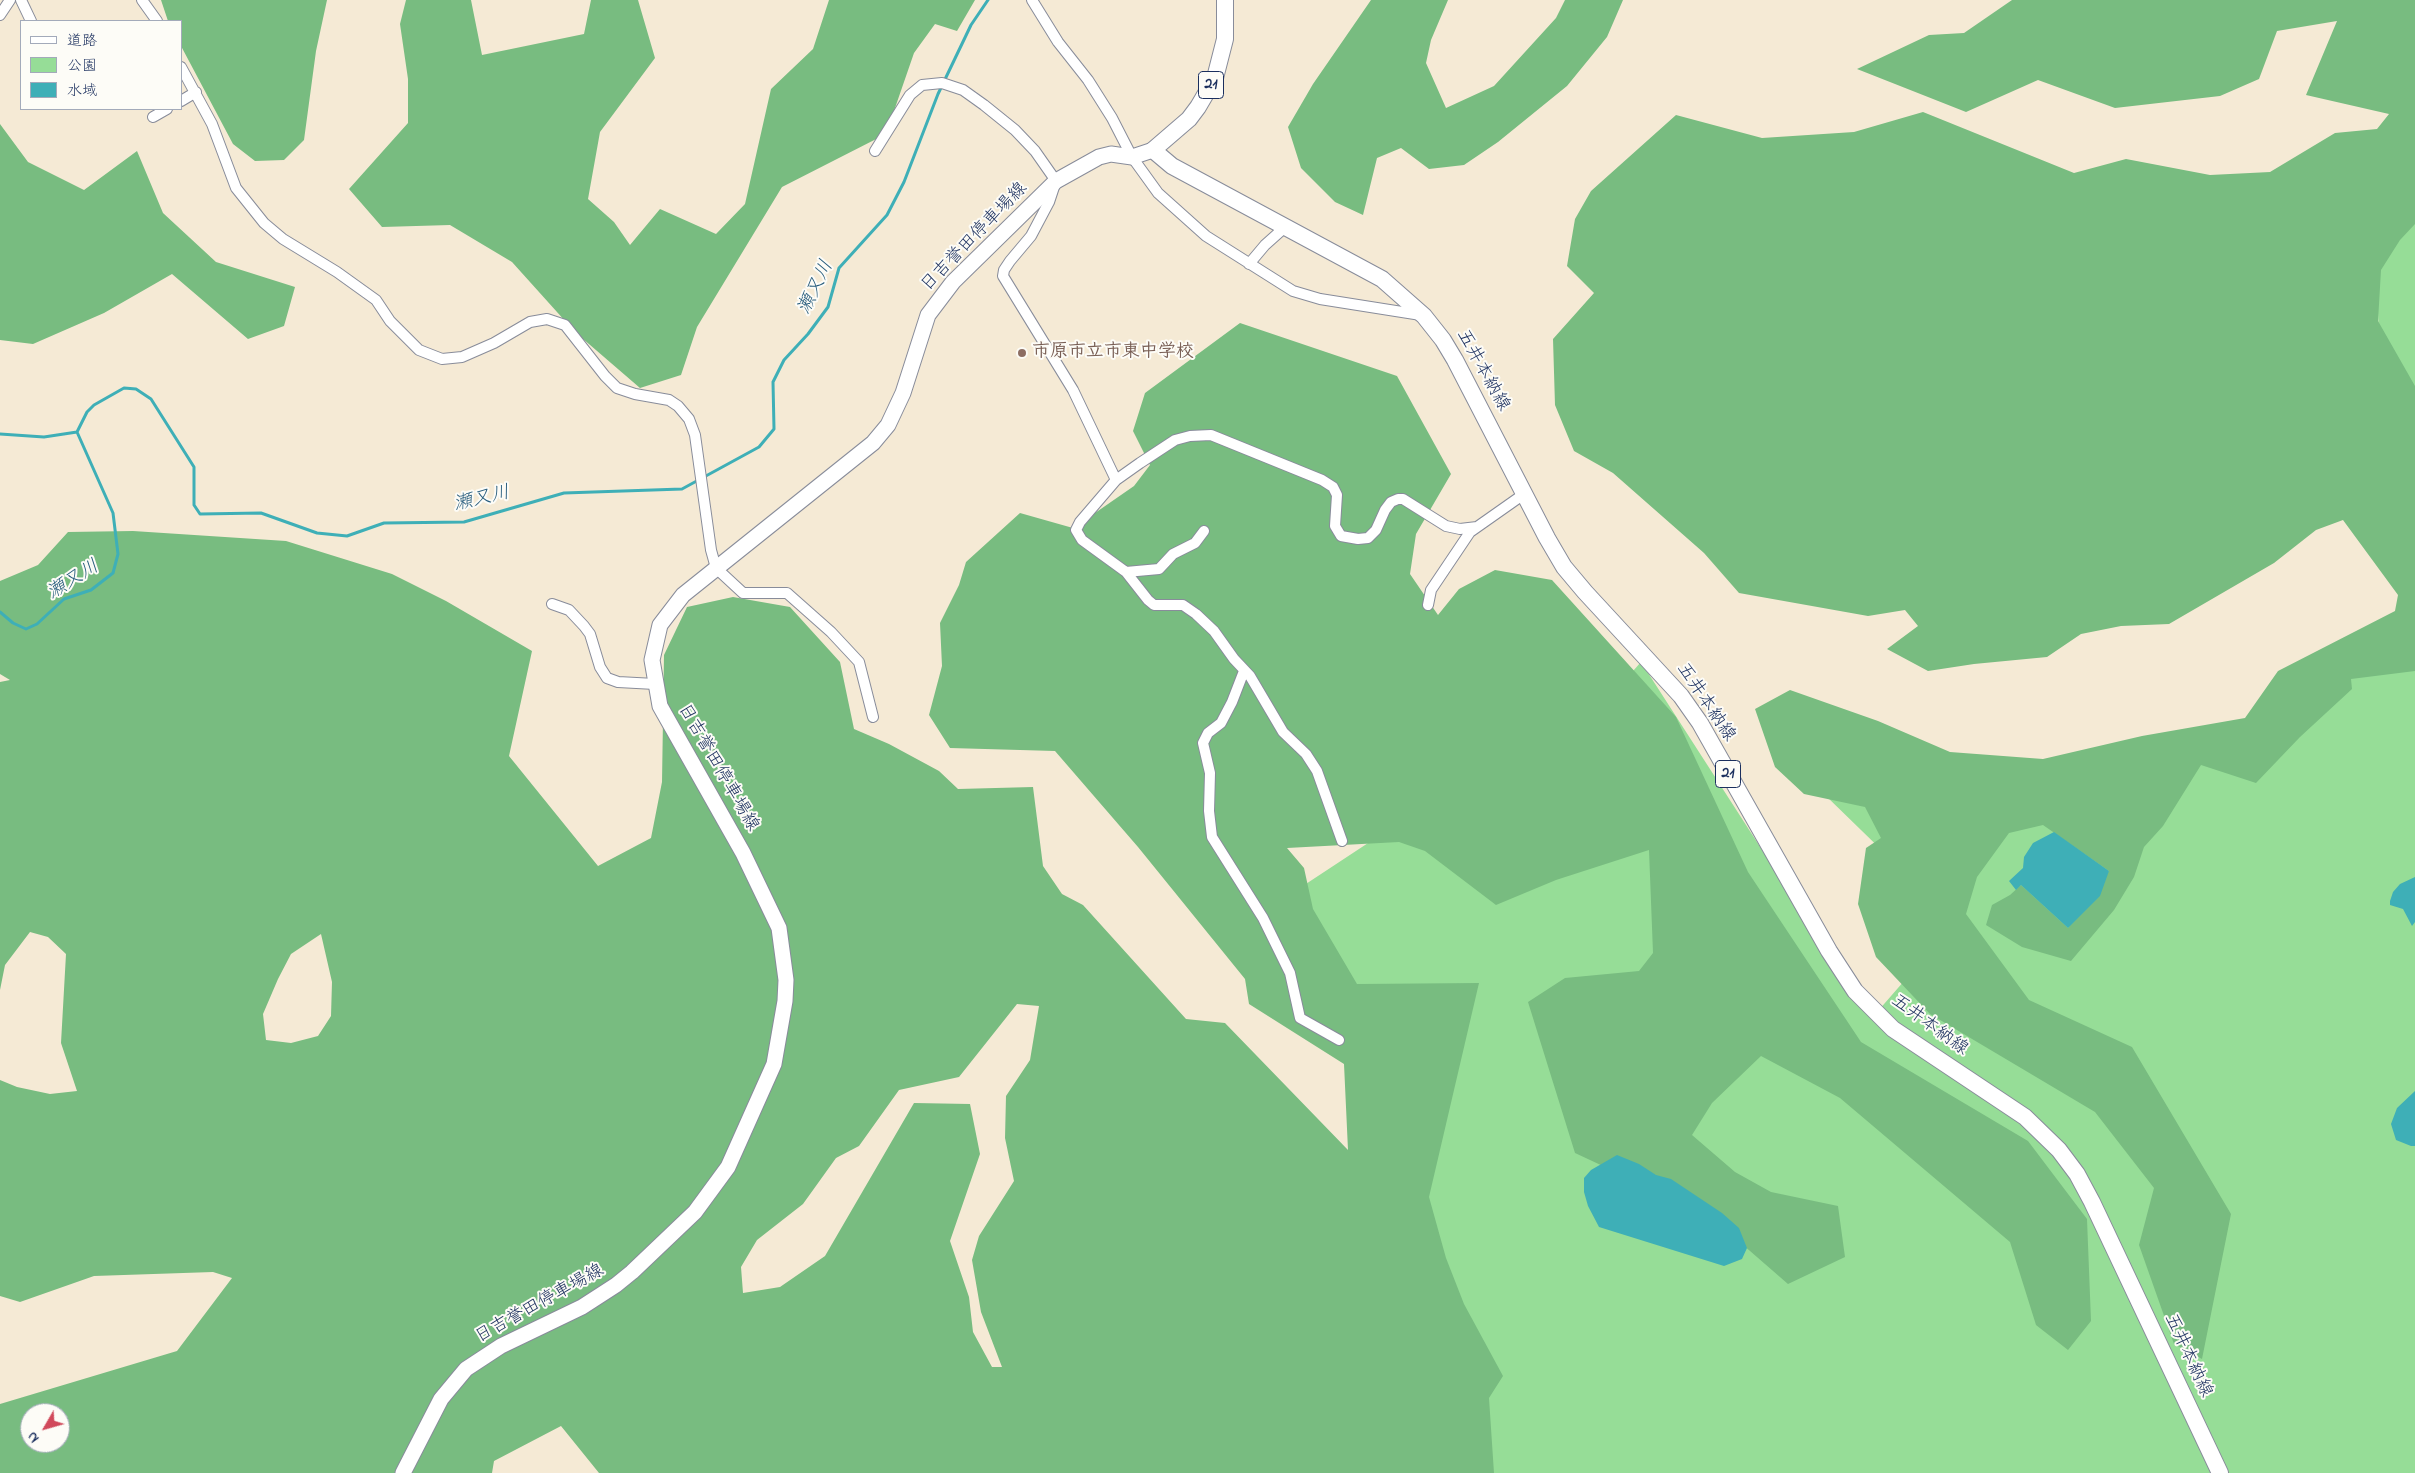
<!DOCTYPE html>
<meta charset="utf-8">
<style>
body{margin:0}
#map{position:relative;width:2415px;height:1473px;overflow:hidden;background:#f5ead5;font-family:"Indie Flower","Klee One",sans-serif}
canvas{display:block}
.legend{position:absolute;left:20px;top:20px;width:162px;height:90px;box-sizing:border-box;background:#fdfcf7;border:1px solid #a3aaba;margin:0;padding:6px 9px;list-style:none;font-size:15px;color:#1b2f5e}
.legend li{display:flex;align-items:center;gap:10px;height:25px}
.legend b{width:25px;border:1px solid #a3aaba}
.north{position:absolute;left:20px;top:1403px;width:50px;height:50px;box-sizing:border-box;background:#fdfcf7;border:1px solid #a3aaba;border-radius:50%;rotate:232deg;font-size:14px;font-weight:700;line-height:20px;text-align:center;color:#1b2f5e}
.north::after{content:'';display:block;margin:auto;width:18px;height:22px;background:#d1495b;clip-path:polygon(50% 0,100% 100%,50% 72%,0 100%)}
</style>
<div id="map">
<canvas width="2415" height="1473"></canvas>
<ul class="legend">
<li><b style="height:6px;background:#fff"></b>道路</li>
<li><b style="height:14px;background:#96dd97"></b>公園</li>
<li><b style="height:14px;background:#3eafb7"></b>水域</li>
</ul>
<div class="north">N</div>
</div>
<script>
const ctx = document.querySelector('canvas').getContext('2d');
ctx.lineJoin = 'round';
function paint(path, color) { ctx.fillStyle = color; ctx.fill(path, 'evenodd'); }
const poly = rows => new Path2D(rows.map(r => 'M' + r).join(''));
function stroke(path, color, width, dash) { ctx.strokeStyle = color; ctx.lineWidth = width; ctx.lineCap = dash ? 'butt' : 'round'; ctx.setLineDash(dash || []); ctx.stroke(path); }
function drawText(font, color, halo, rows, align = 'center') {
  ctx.font = font + ' "Indie Flower","Klee One",sans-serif'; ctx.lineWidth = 4; ctx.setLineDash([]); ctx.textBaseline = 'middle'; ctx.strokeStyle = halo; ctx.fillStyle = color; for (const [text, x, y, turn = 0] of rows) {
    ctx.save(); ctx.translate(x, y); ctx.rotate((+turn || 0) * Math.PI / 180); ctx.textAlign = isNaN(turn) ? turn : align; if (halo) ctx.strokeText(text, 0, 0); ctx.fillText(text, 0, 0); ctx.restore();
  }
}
const green = poly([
 [2415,188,2415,575,2385,516,2375,226],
 [2415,628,2415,1473,1446,1473,1386,1154,1277,903,1444,793,1586,724,1641,662,1871,1019,1918,965,1898,866,1787,758,1967,782,2274,724]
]);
const forest = poly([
 [161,0,327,0,316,51,304,140,284,160,255,161,233,144,181,46,181,21,168,21],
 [406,0,471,0,482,55,584,34,591,0,638,0,655,58,600,132,588,199,614,222,630,245,660,209,716,234,745,204,771,89,813,49,829,0,975,0,957,31,935,24,914,53,886,134,782,187,697,327,681,375,640,388,575,332,512,262,450,225,382,227,349,189,408,123,408,79,400,24],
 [1371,0,1448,0,1431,40,1426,63,1446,108,1494,86,1556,18,1565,0,1623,0,1607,37,1567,86,1498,142,1464,165,1429,169,1401,148,1377,158,1363,215,1335,202,1301,168,1288,127,1313,84],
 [2012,0,2415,0,2415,224,2400,240,2381,270,2378,321,2415,386,2415,671,2351,679,2352,689,2300,737,2256,783,2201,765,2163,826,2144,847,2134,877,2114,910,2071,961,2022,947,1986,925,1992,905,2010,895,2021,885,2068,928,2109,871,2043,825,2009,833,1977,877,1966,914,2029,1000,2132,1047,2231,1214,2202,1359,2174,1344,2139,1245,2154,1188,2095,1112,1930,1014,1876,957,1858,904,1866,848,1881,838,1865,807,1804,794,1775,767,1755,709,1790,690,1878,721,1950,752,2043,759,2142,736,2245,718,2278,671,2395,611,2398,595,2343,520,2316,530,2274,563,2169,624,2121,626,2081,634,2047,657,1974,664,1928,671,1887,649,1918,626,1905,610,1868,616,1739,593,1704,553,1613,473,1574,451,1555,405,1553,339,1594,293,1567,266,1575,219,1591,191,1676,115,1762,138,1854,132,1923,112,2074,173,2126,159,2210,175,2270,172,2335,133,2377,129,2389,114,2306,95,2337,21,2277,31,2259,79,2220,96,2115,108,2038,80,1966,112,1857,69,1929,35,1964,33],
 [0,124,28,162,84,190,137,151,163,213,216,262,295,287,284,326,248,339,172,274,104,313,33,344,0,340],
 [1240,323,1397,376,1451,474,1416,534,1410,574,1438,615,1459,589,1495,570,1552,580,1676,717,1748,872,1861,1042,2028,1141,2087,1219,2091,1321,2068,1350,2036,1325,2010,1242,1840,1098,1761,1056,1712,1103,1692,1135,1735,1172,1771,1192,1838,1206,1845,1257,1788,1284,1742,1244,1620,1174,1575,1153,1528,1002,1565,978,1639,971,1653,953,1649,850,1556,880,1496,905,1425,851,1399,842,1287,848,1304,868,1313,909,1357,984,1479,983,1429,1197,1446,1258,1464,1304,1503,1376,1489,1398,1494,1473,599,1473,561,1426,494,1461,492,1473,0,1473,0,1404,177,1351,232,1278,213,1272,94,1276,20,1302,0,1296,0,1080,17,1087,50,1094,77,1091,61,1043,66,954,48,937,30,932,5,965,0,990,0,682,10,680,0,674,0,581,38,565,68,532,133,531,286,541,392,574,446,601,532,651,509,756,598,866,651,838,662,782,664,655,687,607,733,597,790,607,840,662,854,729,889,744,939,771,958,789,1033,787,1043,866,1062,894,1083,905,1186,1019,1225,1023,1348,1150,1344,1064,1249,1004,1245,979,1138,847,1055,751,950,748,929,715,942,666,940,623,959,585,966,562,1020,513,1080,530,1095,513,1134,486,1150,465,1133,431,1145,393],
 [321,934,332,982,331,1016,318,1036,291,1043,266,1040,263,1014,278,979,291,954],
 [1017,1004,1039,1006,1030,1060,1006,1096,1005,1138,1014,1181,979,1236,972,1260,981,1312,1002,1367,992,1367,973,1332,969,1297,950,1241,980,1154,970,1104,914,1103,825,1256,780,1287,743,1293,741,1267,757,1240,803,1204,836,1158,859,1146,899,1090,959,1077],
 [30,1413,60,1413,60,1443,30,1443]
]);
const water = poly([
 [2054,832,2109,871,2100,896,2068,928,2021,885,2016,890,2009,881,2023,868,2024,857,2033,843],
 [2415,877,2415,922,2412,926,2403,909,2390,905,2390,901,2393,892,2400,884],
 [2415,1091,2415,1146,2411,1146,2396,1140,2391,1124,2397,1108],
 [1617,1155,1639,1164,1656,1175,1671,1179,1722,1213,1739,1228,1747,1248,1742,1259,1724,1266,1599,1227,1588,1206,1584,1192,1584,1178,1591,1170]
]);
const stream = poly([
 [0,434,44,437,77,432],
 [0,612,13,623,26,629,37,624,64,599,91,590,113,573,118,554,113,513,77,432,87,412,94,405,124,388,136,389,151,399,194,467,194,505,200,514,261,513,317,533,347,536,384,523,464,522,564,493,682,489,759,447,774,429,773,382,784,360,808,334,828,307,839,268,887,215,904,182,938,94,971,25,988,0]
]);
const minor = poly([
 [21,0,31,21],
 [142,0,157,21],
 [1032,0,1058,42,1088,80,1112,118,1132,157,1158,193,1206,236,1293,291,1320,299,1421,315],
 [0,15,10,0],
 [181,67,212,124,236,188,264,223,283,239,337,272,376,300,390,321,419,350,442,359,462,357,494,343,530,322,547,319,565,325,605,376,617,388,635,394,669,400,678,406,689,419,695,435,711,550,716,568,743,593,787,593,831,632,859,662,873,717],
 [181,101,196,92],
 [153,117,167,109],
 [875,151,910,95,922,85,942,83,963,90,984,105,1015,130,1035,151,1056,181,1049,202,1031,236,1010,261,1004,270,1003,276,1073,390,1116,480],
 [1249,264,1265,245,1284,228],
 [1126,572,1159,569,1173,554,1195,543,1204,531],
 [552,604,569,610,584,626,590,634,600,667,607,678,618,682,655,684],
 [1428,605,1431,590,1470,532,1524,494],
 [1244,671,1232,702,1221,723,1208,733,1203,743,1210,773,1209,811,1212,837,1263,918,1290,973,1300,1018,1339,1040],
 [1342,841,1317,771,1306,754,1283,732,1250,676,1234,659,1214,631,1196,614,1183,605,1154,605,1148,600,1126,572,1082,540,1076,530,1080,522,1116,480,1140,463,1175,440,1190,436,1211,435,1322,480,1333,487,1337,495,1335,526,1341,536,1358,539,1368,538,1376,530,1385,510,1391,502,1398,499,1403,499,1446,526,1460,529,1477,527]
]);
const secondary = poly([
 [403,1473,441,1399,466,1369,501,1346,582,1307,616,1285,632,1272,695,1212,728,1167,774,1064,785,1001,786,980,779,928,743,853,660,706,652,660,660,625,683,595,873,443,888,425,903,393,928,315,953,282,1056,181,1099,157,1111,154,1132,157,1153,150]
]);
const primary = poly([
 [1225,0,1225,39,1215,78,1198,107,1189,119,1153,150,1172,166,1382,279,1424,316,1443,340,1455,360,1547,538,1564,567,1585,592,1681,696,1700,723,1829,951,1855,991,1893,1029,2025,1117,2059,1150,2077,1174,2092,1202,2220,1473]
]);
const markers = [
 [1022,353,5,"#8d6e63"]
];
const shields = [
 [1211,85,25],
 [1728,774,25]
];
const shieldNames = [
 ["21",1211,85],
 ["21",1728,774]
];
const streetNames = [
 ["日吉誉田停車場線",975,238,-46],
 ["五井本納線",1482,371,61],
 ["五井本納線",1705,703,56],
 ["日吉誉田停車場線",717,768,60],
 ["五井本納線",1929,1026,36],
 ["日吉誉田停車場線",540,1305,-29],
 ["五井本納線",2187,1356,65]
];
const educationNames = [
 ["市原市立市東中学校",1032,353]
];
const waterNames = [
 ["瀬又川",817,288,-64],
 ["瀬又川",482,500,-13],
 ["瀬又川",74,581,-32]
];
paint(green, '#96dd97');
paint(forest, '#78bc80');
paint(water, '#3eafb7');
stroke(stream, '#3eafb7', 3);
stroke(minor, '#888c9a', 12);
stroke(secondary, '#888c9a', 17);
stroke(primary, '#888c9a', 18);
stroke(minor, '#fff', 10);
stroke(secondary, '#fff', 15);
stroke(primary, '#fff', 16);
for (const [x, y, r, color] of markers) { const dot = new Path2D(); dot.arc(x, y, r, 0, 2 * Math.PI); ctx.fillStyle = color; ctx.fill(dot); stroke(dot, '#fdfcf7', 2); }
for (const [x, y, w] of shields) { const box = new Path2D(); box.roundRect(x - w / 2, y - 13.5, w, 27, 4); ctx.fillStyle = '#fdfcf7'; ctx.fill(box); stroke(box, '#1b2f5e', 1); }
drawText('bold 16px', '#1b2f5e', null, shieldNames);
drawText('18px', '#1b2f5e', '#fdfcf7', streetNames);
drawText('bold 18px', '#785e54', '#fdfcf7', educationNames, 'left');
drawText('italic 19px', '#275c7d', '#fdfcf7', waterNames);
</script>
